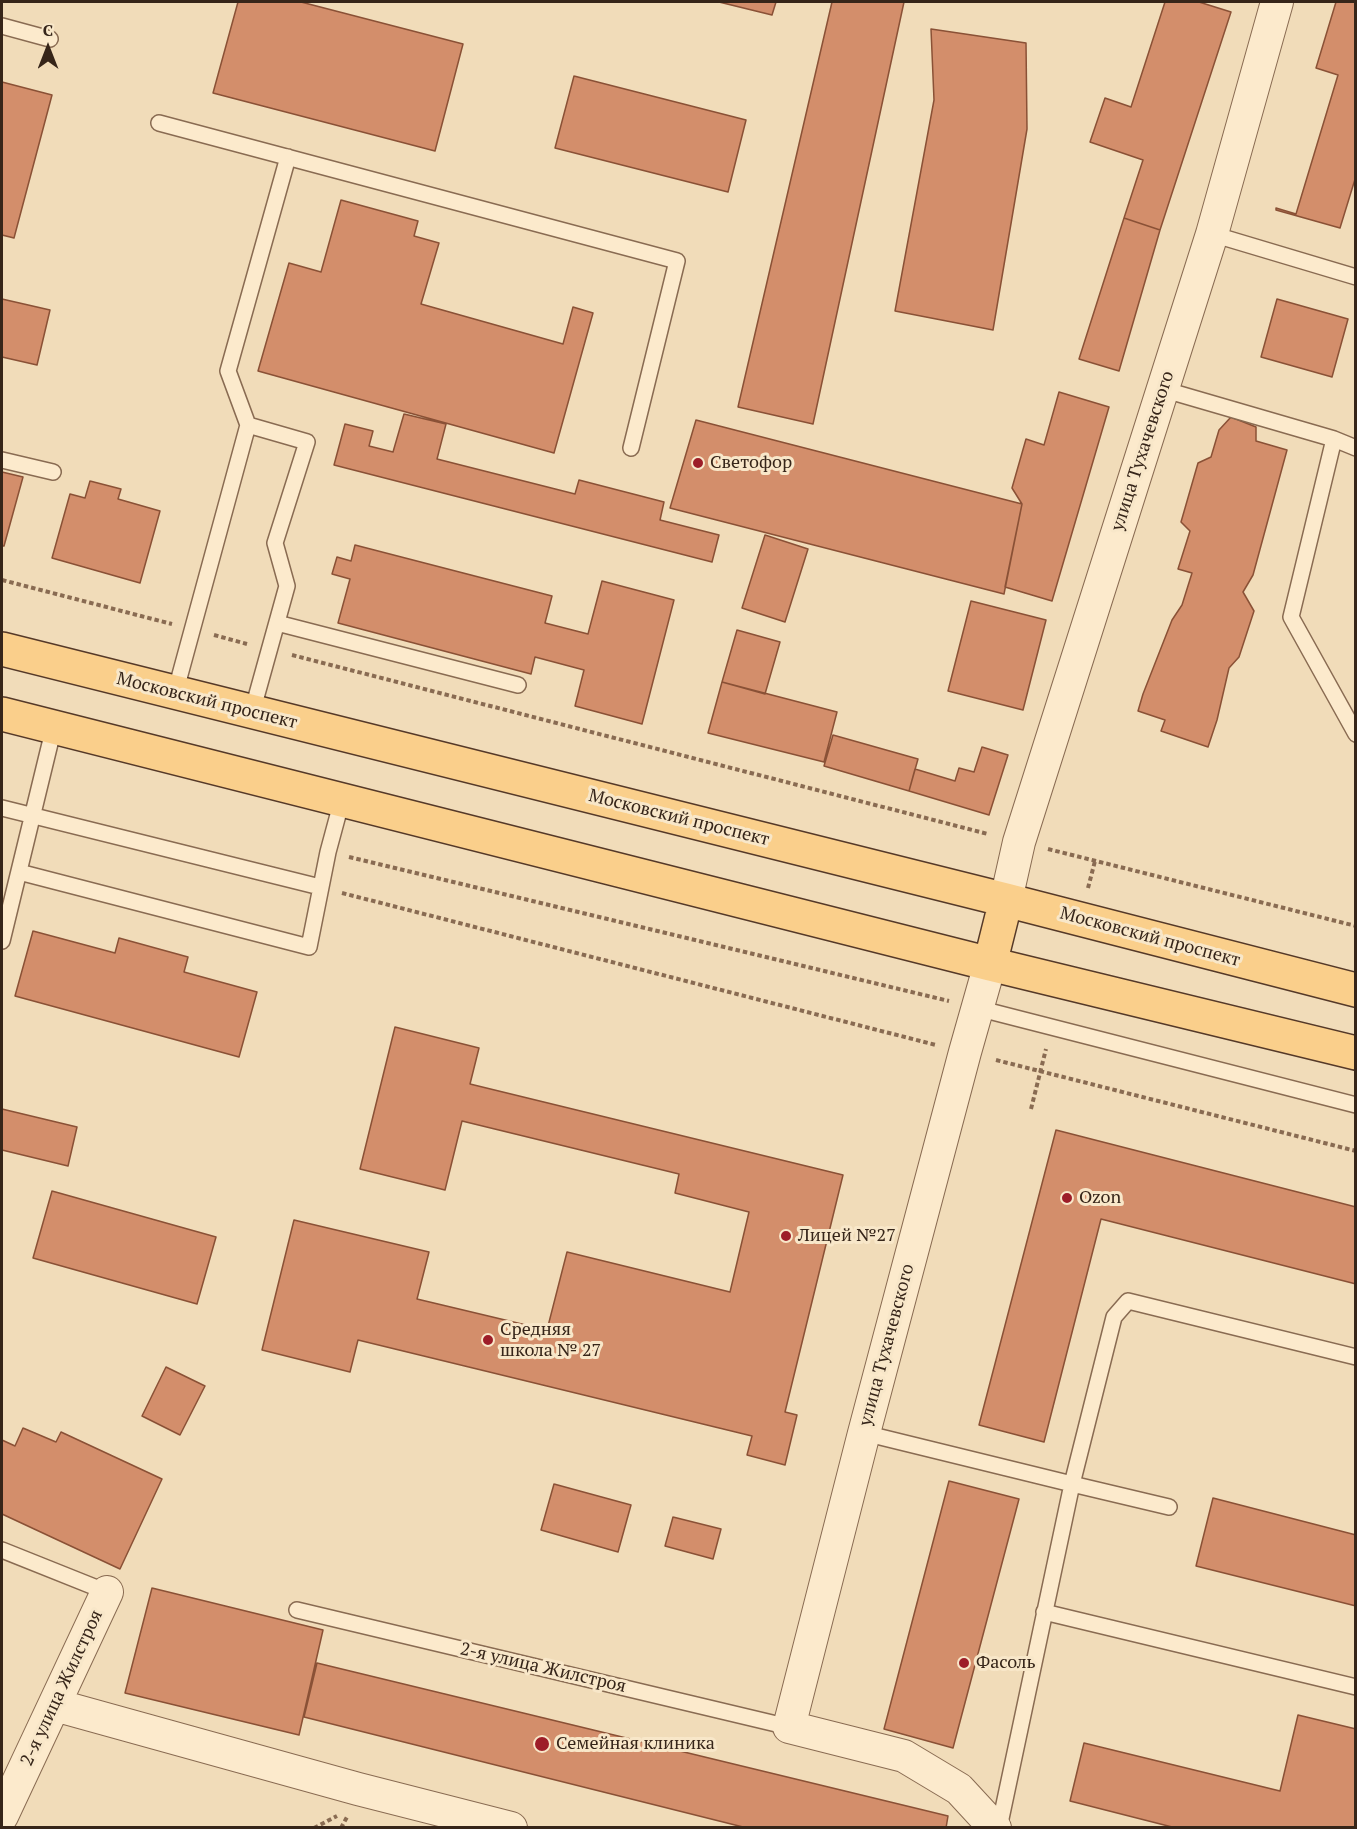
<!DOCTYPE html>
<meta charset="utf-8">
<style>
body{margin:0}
#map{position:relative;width:1357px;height:1829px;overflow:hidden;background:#f1dcb9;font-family:"PT Serif",serif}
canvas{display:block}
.frame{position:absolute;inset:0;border:3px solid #362519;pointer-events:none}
.north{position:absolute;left:18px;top:18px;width:60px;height:60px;-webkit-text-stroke:4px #f8e7c9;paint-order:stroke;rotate:0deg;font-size:16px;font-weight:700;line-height:24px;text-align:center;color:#362519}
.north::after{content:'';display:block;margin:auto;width:21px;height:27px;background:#362519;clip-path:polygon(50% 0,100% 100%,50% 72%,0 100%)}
</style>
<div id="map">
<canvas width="1357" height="1829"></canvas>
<div class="frame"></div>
<div class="north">С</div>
</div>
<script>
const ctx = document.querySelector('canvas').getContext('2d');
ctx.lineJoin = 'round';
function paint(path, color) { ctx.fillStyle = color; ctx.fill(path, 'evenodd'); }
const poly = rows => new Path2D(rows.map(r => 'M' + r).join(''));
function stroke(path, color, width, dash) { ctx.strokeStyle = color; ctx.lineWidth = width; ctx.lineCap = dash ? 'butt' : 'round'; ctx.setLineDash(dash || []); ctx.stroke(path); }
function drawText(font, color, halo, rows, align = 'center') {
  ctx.font = font + ' "PT Serif",serif'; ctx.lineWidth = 6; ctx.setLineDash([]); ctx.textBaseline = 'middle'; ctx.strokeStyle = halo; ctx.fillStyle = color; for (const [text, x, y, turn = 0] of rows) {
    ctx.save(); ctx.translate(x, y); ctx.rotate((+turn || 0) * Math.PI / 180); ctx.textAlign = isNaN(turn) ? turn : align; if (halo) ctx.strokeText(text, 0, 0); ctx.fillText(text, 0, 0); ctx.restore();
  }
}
const building = poly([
 [238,2,301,2,463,44,435,151,213,93,238,2],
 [719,2,776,2,772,15,719,2],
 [832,2,904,2,813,424,738,407,832,2],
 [1165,2,1199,2,1231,12,1160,230,1124,218,1143,160,1090,142,1105,98,1131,107,1165,2],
 [1336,2,1356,2,1356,176,1340,228,1276,210,1276,208,1296,214,1338,75,1316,68,1336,2],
 [931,29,1026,43,1027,129,993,330,895,311,934,100,931,29],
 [574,76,746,120,728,192,555,148,574,76],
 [2,82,52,95,14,238,2,235,2,82],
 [341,200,418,221,414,236,439,243,421,304,563,344,573,307,593,313,554,453,258,371,289,263,321,272,341,200],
 [1124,218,1160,230,1119,371,1079,359,1124,218],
 [2,299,50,310,37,365,2,357,2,299],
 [1277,299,1348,319,1332,377,1261,357,1277,299],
 [1059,392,1109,407,1052,601,1005,587,1022,504,1012,488,1026,439,1044,445,1059,392],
 [404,414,446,424,437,459,575,494,579,480,664,502,660,520,719,535,712,562,334,465,345,424,373,431,369,446,393,452,404,414],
 [1231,417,1256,427,1256,441,1287,450,1253,575,1243,592,1254,611,1239,657,1229,668,1217,720,1208,747,1161,731,1165,720,1138,711,1143,694,1172,620,1182,605,1192,573,1178,569,1190,531,1181,522,1198,463,1211,457,1219,430,1231,417],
 [696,420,1022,504,1004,594,670,508,696,420],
 [2,472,23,477,4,546,2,546,2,472],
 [90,481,121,489,118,499,160,511,140,583,52,558,70,494,85,498,90,481],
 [765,535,808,549,785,622,742,608,765,535],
 [355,545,552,596,545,623,588,634,602,581,674,600,642,724,575,706,584,670,535,657,531,674,338,623,350,579,332,574,337,557,351,561,355,545],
 [971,601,1046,620,1023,710,948,691,971,601],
 [737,630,780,642,765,694,722,682,737,630],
 [722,682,837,712,824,762,708,733,722,682],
 [833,735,918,759,909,791,824,766,833,735],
 [982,747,1008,755,989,815,909,791,915,769,955,781,959,768,974,772,982,747],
 [33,931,115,953,119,938,188,957,184,972,257,992,239,1057,15,996,33,931],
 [395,1027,479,1048,470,1084,843,1175,785,1412,797,1415,785,1465,747,1455,752,1436,358,1340,350,1372,262,1350,294,1220,429,1252,417,1299,547,1330,567,1252,730,1292,749,1212,675,1193,679,1174,462,1121,445,1190,360,1169,395,1027],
 [2,1109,77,1127,68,1166,2,1150,2,1109],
 [1056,1130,1356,1207,1356,1284,1101,1219,1044,1442,979,1425,1056,1130],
 [52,1191,216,1237,197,1304,33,1258,52,1191],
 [166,1367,205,1386,180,1435,142,1416,166,1367],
 [23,1428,56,1442,61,1432,162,1479,120,1569,2,1514,2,1440,15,1446,23,1428],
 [949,1481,1019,1499,953,1748,884,1729,949,1481],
 [554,1484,631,1505,618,1552,541,1530,554,1484],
 [1213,1498,1356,1535,1356,1606,1196,1566,1213,1498],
 [673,1517,721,1529,713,1559,665,1546,673,1517],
 [152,1588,323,1630,299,1735,125,1693,152,1588],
 [317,1663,948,1816,946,1828,747,1828,304,1717,317,1663],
 [1298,1715,1356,1729,1356,1828,1176,1828,1070,1801,1084,1743,1280,1791,1298,1715]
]);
const path = poly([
 [2,580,172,624],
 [214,635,247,644],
 [292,655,988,834],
 [1048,849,1356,926],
 [349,857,949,1001],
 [1088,888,1095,861],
 [342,893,936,1045],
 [996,1060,1356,1151],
 [1031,1109,1046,1049],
 [314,1828,337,1816],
 [341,1828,347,1817]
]);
const service = poly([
 [2,26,50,39],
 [159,123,677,261,631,448],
 [1212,234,1356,277],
 [1162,389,1334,439,1356,448],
 [248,425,307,442,275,543,287,586,252,712],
 [1334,439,1291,617,1356,734],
 [2,460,53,472],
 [277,623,518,685],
 [175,693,248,425,228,371,288,157],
 [2,808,320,887],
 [19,872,309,947,328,852,342,800],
 [2,941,54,727],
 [977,1008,1356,1105],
 [864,1433,1072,1484,999,1828],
 [1169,1507,1072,1484,1114,1317,1128,1301,1356,1357],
 [2,1550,107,1592],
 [297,1610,789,1727],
 [1044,1612,1356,1687]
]);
const minor = poly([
 [1006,900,1019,842,1212,234,1277,2],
 [990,964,965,1052,864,1433,789,1727,904,1756,959,1789,995,1828],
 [55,1705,358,1789,511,1828],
 [2,1816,107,1592]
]);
const primary = poly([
 [2,649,1006,900,1356,990],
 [2,714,990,964,1356,1053],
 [990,964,1006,900]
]);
const markers = [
 [698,463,6,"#9d1d28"],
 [1067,1198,6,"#9d1d28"],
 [786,1236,6,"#9d1d28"],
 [488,1340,6,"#9d1d28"],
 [964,1663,6,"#9d1d28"],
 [542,1744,8,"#9d1d28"]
];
const streetNames = [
 ["улица Тухачевского",1143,451,-72],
 ["Московский проспект",207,701,14],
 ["Московский проспект",679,818,14],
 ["Московский проспект",1150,937,15],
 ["улица Тухачевского",887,1345,-75],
 ["2-я улица Жилстроя",543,1668,13],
 ["2-я улица Жилстроя",62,1688,-65]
];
const poiNames = [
 ["Светофор",710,463],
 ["Ozon",1079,1198],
 ["Лицей №27",798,1236],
 ["Средняя",500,1330],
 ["школа № 27",500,1351],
 ["Фасоль",976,1663],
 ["Семейная клиника",556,1744]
];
paint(building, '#d38e6b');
stroke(building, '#8a5136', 1.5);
stroke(service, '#896b52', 18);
stroke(minor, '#896b52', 34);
stroke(primary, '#553928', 36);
stroke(path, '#896b52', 4, [4.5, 3]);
stroke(service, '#fceacc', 15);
stroke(minor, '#fceacc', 32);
stroke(primary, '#facf8b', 33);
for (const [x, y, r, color] of markers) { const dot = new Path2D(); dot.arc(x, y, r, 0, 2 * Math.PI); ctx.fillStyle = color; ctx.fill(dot); stroke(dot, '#f8e7c9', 2); }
drawText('18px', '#362519', '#f8e7c9', streetNames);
drawText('18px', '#362519', '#f8e7c9', poiNames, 'left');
</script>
